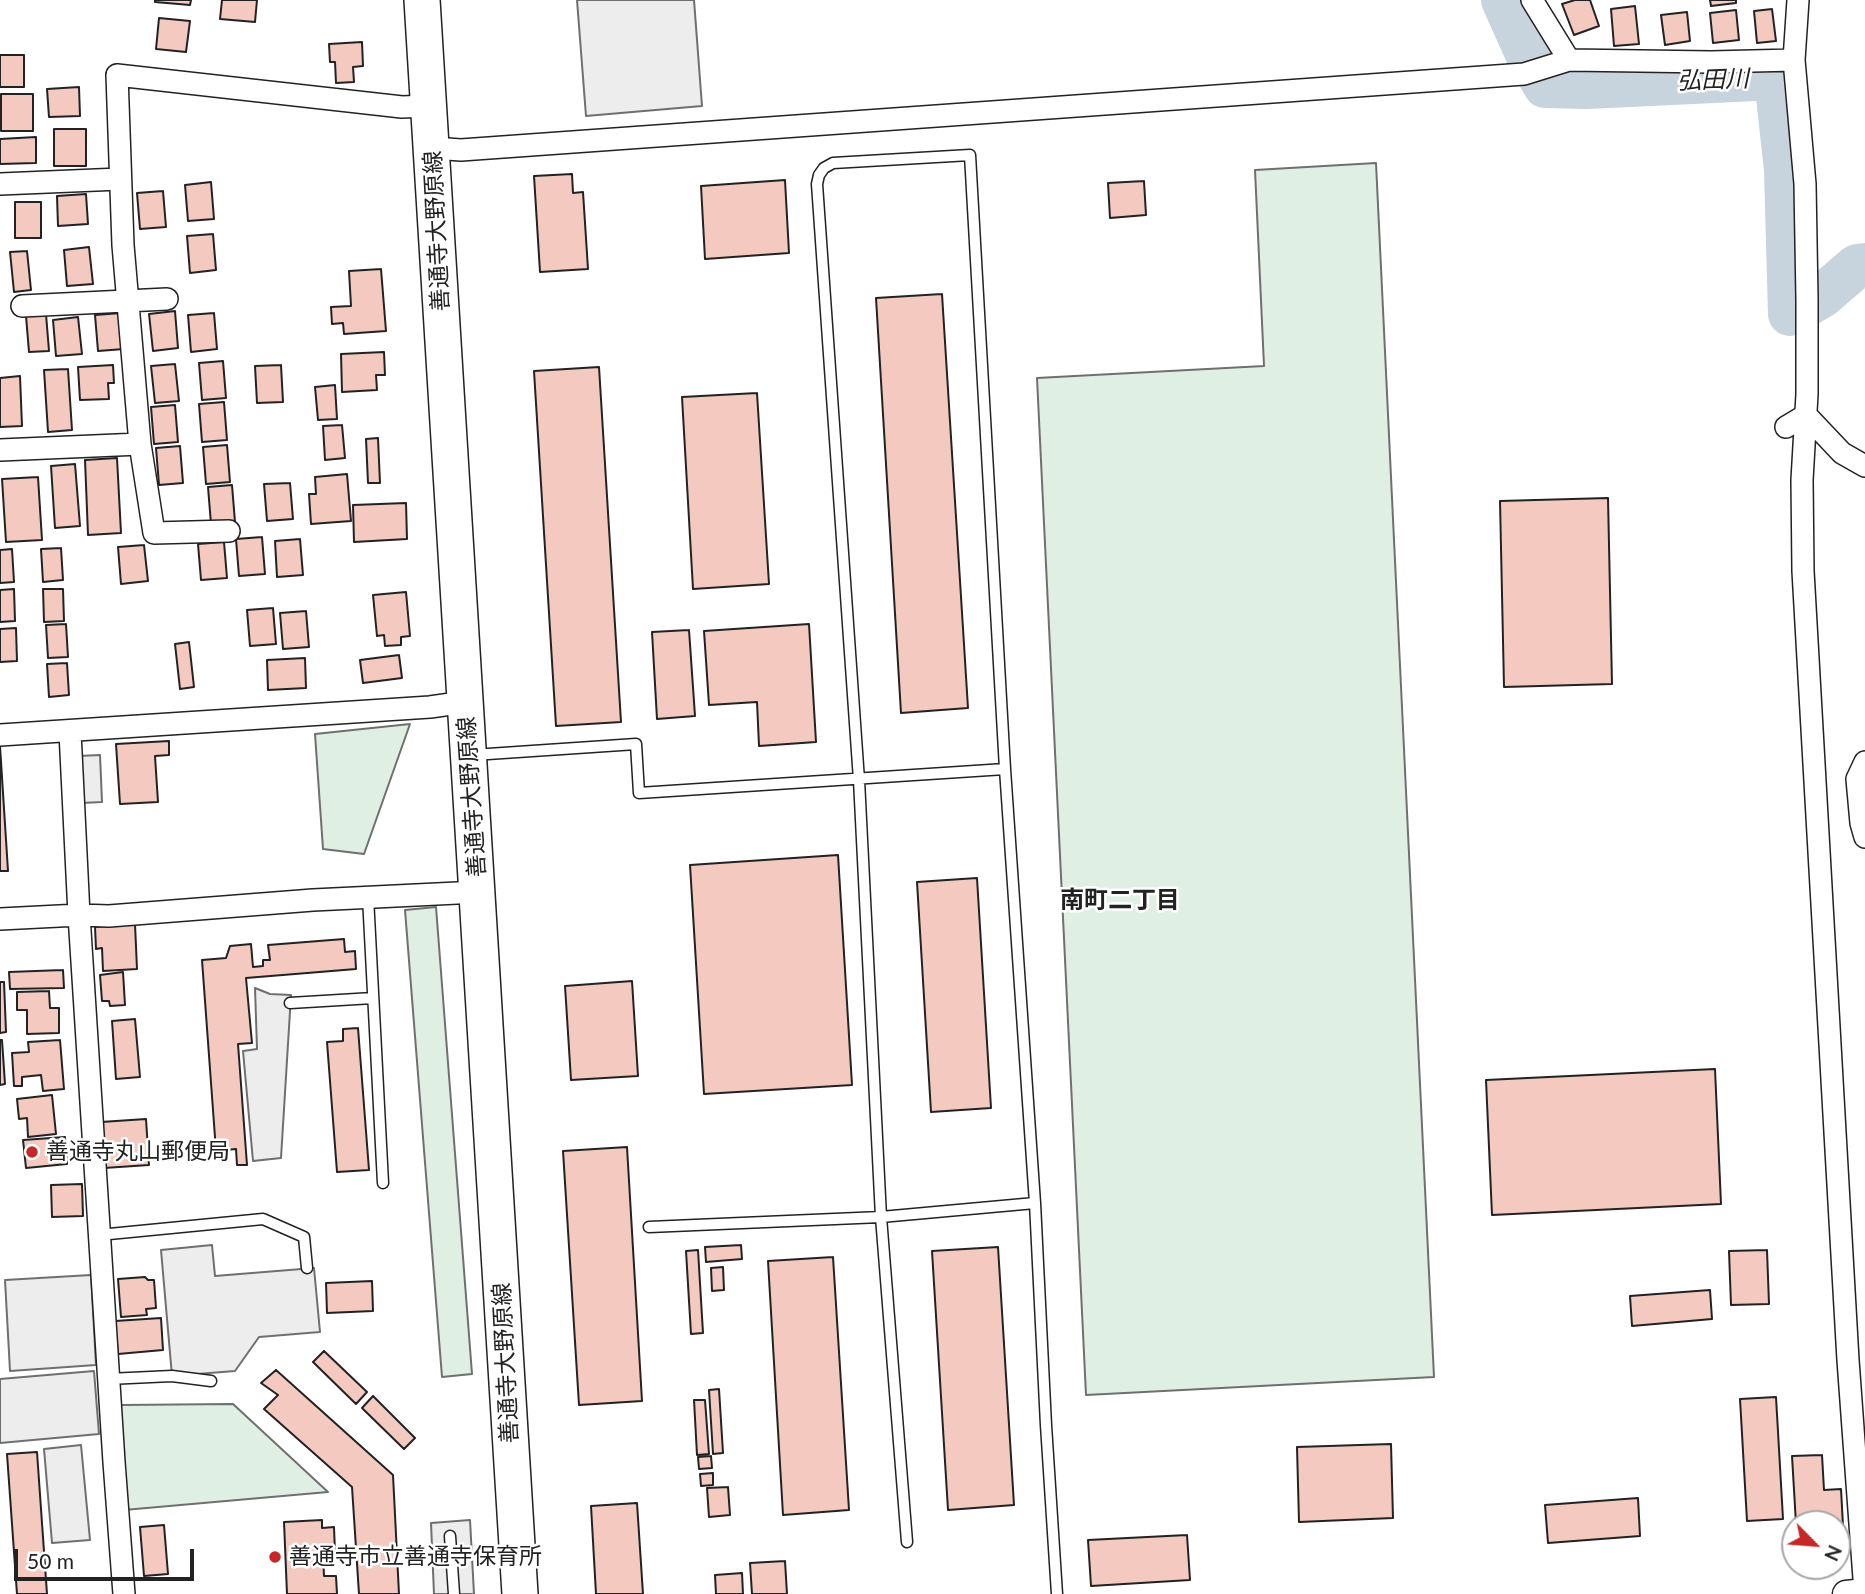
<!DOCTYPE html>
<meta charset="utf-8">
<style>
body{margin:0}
#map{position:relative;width:1865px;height:1594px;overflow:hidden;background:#fff;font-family:Lato,sans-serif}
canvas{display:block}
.north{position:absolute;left:1781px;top:1510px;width:70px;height:70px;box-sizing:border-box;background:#fff;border:2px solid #a7a7a7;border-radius:50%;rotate:115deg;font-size:19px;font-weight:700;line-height:28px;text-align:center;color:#222}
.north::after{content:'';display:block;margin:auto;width:24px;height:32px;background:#c62828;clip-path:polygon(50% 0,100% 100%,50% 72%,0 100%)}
.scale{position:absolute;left:14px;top:1549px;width:180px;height:32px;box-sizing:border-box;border:4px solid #222;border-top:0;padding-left:9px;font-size:21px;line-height:24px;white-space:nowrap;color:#222;-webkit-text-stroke:5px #fff;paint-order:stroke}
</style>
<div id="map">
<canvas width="1865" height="1594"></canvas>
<div class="north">N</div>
<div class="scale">50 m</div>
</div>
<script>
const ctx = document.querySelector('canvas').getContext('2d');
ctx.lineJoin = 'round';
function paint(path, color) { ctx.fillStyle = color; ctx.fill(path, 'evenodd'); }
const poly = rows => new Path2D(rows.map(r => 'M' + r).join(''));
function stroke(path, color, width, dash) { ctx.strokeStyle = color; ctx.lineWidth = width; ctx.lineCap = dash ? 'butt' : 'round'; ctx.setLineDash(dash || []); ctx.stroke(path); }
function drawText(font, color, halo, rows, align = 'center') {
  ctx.font = font + ' Lato,"Noto Sans JP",sans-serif'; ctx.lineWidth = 5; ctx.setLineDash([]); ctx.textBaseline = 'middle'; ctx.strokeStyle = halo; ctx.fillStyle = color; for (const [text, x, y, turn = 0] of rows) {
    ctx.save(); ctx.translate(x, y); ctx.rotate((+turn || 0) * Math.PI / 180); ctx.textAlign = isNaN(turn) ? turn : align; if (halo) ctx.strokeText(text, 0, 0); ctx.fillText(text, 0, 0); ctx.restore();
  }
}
const green = poly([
 [1376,163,1434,1377,1086,1395,1037,378,1264,366,1255,170,1376,163],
 [410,724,364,854,323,849,315,734,410,724],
 [436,907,472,1374,442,1377,405,910,436,907],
 [233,1404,328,1492,124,1510,120,1405,233,1404]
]);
const parking = poly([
 [577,0,694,0,702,106,586,116,577,0],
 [100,755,102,802,81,803,79,756,100,755],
 [255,988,270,994,291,995,281,1158,253,1161,243,1051,257,1049,255,988],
 [212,1245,215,1276,314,1268,320,1332,259,1337,235,1371,172,1376,161,1250,212,1245],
 [91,1275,96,1365,10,1371,5,1280,91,1275],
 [94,1371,99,1434,0,1443,0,1379,94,1371],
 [81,1445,90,1540,52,1543,44,1449,81,1445],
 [470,1520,474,1594,434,1594,431,1523,470,1520]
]);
const river = poly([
 [1503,0,1528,56,1545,86,1587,87,1776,78,1786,170,1790,314,1822,296,1857,266,1865,265]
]);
const building = poly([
 [155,0,191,0,190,5,155,2,155,0],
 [222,0,257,0,255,22,220,19,222,0],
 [1575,0,1590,0,1599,26,1574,35,1562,4,1575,0],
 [1710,0,1736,0,1736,3,1711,6,1710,0],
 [1635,6,1639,44,1614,46,1611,9,1635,6],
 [1772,9,1776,41,1757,43,1754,11,1772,9],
 [1736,10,1739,40,1713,43,1710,13,1736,10],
 [1687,12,1690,41,1665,45,1661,15,1687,12],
 [159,18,190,21,186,52,156,49,159,18],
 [362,42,363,66,353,67,354,82,336,83,335,62,330,62,329,44,362,42],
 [0,55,24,55,24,87,0,87,0,55],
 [79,87,80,116,49,117,47,89,79,87],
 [1,94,33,94,33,131,1,131,1,94],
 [54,129,86,129,86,166,54,166,54,129],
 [36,137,36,163,0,164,0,139,36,137],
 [572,174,573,193,583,192,588,269,540,272,534,176,572,174],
 [785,180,789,253,705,259,701,186,785,180],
 [1144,181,1146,215,1110,218,1108,183,1144,181],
 [211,182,214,219,188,221,185,185,211,182],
 [163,191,166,227,140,229,137,193,163,191],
 [86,194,88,224,58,226,57,196,86,194],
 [15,202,41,202,41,238,15,238,15,202],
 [213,234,216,270,190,273,187,236,213,234],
 [89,247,93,284,67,286,64,250,89,247],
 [27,251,31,290,14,292,10,252,27,251],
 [381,269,386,331,344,334,343,323,332,324,331,307,351,306,349,271,381,269],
 [942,294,968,708,901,713,876,298,942,294],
 [175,311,178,348,153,351,149,314,175,311],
 [121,313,124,349,98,351,95,315,121,313],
 [214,313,217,349,191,352,188,315,214,313],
 [46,314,49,351,29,352,26,316,46,314],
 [78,317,82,354,56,356,53,320,78,317],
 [384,352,385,375,376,375,377,390,342,392,341,354,384,352],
 [223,361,226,398,202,400,199,363,223,361],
 [175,364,179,401,155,403,151,366,175,364],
 [113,365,114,383,108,383,109,399,80,400,78,367,113,365],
 [281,365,283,402,257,403,255,366,281,365],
 [599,367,621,722,556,726,534,371,599,367],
 [68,369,72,430,48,432,44,370,68,369],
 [20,376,22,426,0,427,0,378,20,376],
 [335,385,337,419,318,420,315,387,335,385],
 [757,393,769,584,693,589,682,397,757,393],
 [224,402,227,440,202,442,199,404,224,402],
 [175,405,178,442,154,444,151,407,175,405],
 [342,425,345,458,325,460,323,426,342,425],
 [378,438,380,483,368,483,366,439,378,438],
 [227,445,230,482,206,484,203,447,227,445],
 [180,446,183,483,159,485,156,448,180,446],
 [117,458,121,533,88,535,85,460,117,458],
 [75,464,80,526,55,528,51,466,75,464],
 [347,474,351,521,311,524,309,494,316,494,315,477,347,474],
 [38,477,42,540,6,542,2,479,38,477],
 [290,483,293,519,267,521,264,484,290,483],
 [232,485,235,522,211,524,208,487,232,485],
 [1608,498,1612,684,1504,687,1500,501,1608,498],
 [406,503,407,539,354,542,353,505,406,503],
 [262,537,265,574,239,576,236,539,262,537],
 [300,539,303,575,277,577,275,541,300,539],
 [224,542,227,578,201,580,198,544,224,542],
 [144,545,148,581,121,584,118,547,144,545],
 [61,548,63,580,43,582,41,549,61,548],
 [12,549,14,582,0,583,0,550,12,549],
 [14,589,15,621,0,622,0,590,14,589],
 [43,589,63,589,64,621,44,622,43,589],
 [406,592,410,636,401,637,401,645,385,646,384,635,377,636,373,595,406,592],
 [273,608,276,644,250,646,247,610,273,608],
 [306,611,309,647,283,649,280,613,306,611],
 [66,624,68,657,48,658,46,625,66,624],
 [809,624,816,742,759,746,757,702,709,705,704,631,809,624],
 [16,628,17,661,0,662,0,629,16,628],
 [689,630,695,716,657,719,652,632,689,630],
 [189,642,194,687,180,689,175,644,189,642],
 [399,655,402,678,363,683,360,660,399,655],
 [305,658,306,688,268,690,267,660,305,658],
 [67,663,69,695,49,697,47,664,67,663],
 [169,741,169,755,155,756,158,802,120,804,116,744,169,741],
 [0,746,8,871,0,871,0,746],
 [838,855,852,1085,704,1094,690,865,838,855],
 [977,878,991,1108,931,1112,917,882,977,878],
 [135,924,137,969,103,971,102,948,96,949,95,927,135,924],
 [344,939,345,952,355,951,356,969,246,978,252,1043,238,1044,247,1165,237,1165,236,1149,216,1151,202,960,226,958,230,946,251,944,253,967,263,966,263,960,270,960,268,945,344,939],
 [63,970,64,988,10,989,9,972,63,970],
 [123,972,125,1005,110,1006,109,1001,102,1001,100,975,123,972],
 [632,981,638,1076,571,1080,565,986,632,981],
 [0,982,4,982,6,1032,0,1033,0,982],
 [49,991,50,1008,59,1008,59,1033,27,1034,27,1010,17,1010,17,992,49,991],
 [135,1019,140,1077,116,1079,112,1021,135,1019],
 [358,1028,369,1170,337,1172,327,1042,343,1041,343,1029,358,1028],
 [0,1040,2,1040,5,1084,0,1085,0,1040],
 [60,1040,64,1089,43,1091,41,1075,22,1077,22,1086,14,1086,12,1053,29,1052,28,1042,60,1040],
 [1715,1069,1721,1204,1492,1215,1486,1080,1715,1069],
 [52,1095,56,1134,28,1137,27,1118,19,1119,17,1099,52,1095],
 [146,1119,149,1165,104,1168,101,1122,146,1119],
 [65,1137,67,1164,26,1168,23,1140,65,1137],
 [627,1147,642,1401,579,1405,563,1151,627,1147],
 [82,1184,83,1216,52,1217,51,1185,82,1184],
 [741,1245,742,1259,706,1262,705,1247,741,1245],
 [998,1247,1014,1505,948,1510,932,1251,998,1247],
 [698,1250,703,1333,691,1334,686,1251,698,1250],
 [1767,1250,1769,1304,1731,1305,1729,1251,1767,1250],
 [833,1257,849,1510,783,1515,768,1261,833,1257],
 [723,1267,724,1290,712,1291,711,1268,723,1267],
 [145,1277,148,1280,154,1280,156,1308,146,1309,147,1315,121,1317,118,1279,145,1277],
 [372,1281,373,1311,327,1313,326,1283,372,1281],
 [1710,1290,1712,1319,1632,1326,1630,1296,1710,1290],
 [161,1318,163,1350,118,1354,115,1321,161,1318],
 [324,1351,367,1392,356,1404,313,1362,324,1351],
 [276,1370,393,1475,399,1594,359,1594,352,1487,264,1409,278,1395,261,1383,276,1370],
 [719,1389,723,1453,713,1454,709,1390,719,1389],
 [373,1396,415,1438,404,1449,362,1408,373,1396],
 [1776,1397,1783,1519,1747,1521,1740,1399,1776,1397],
 [694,1400,705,1400,709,1454,697,1455,694,1400],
 [1391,1444,1393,1518,1299,1522,1297,1447,1391,1444],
 [37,1452,47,1594,17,1594,7,1454,37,1452],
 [1822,1455,1824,1490,1841,1489,1844,1544,1837,1544,1837,1524,1796,1524,1792,1456,1822,1455],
 [711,1456,712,1468,699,1469,698,1457,711,1456],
 [713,1473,713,1485,701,1486,700,1474,713,1473],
 [728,1487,730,1515,709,1517,707,1488,728,1487],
 [1638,1498,1640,1536,1548,1543,1545,1505,1638,1498],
 [637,1503,643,1594,596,1594,591,1506,637,1503],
 [322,1520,322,1528,334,1527,335,1553,323,1554,324,1576,336,1576,337,1594,287,1594,284,1522,322,1520],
 [164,1525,168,1574,144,1576,140,1527,164,1525],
 [1187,1535,1190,1580,1091,1586,1088,1540,1187,1535],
 [785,1561,787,1594,752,1594,750,1563,785,1561],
 [742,1573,743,1594,716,1594,715,1575,742,1573]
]);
const service = poly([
 [473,755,636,744,639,793,1005,769],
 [368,897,383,1183],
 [290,1003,373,998],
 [649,1227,881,1217,1035,1203],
 [99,1235,263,1219,304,1237,307,1268],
 [108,1379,172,1376,211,1381],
 [450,1536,454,1594],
 [907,1542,881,1217,859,780,817,184,819,175,824,168,833,163,970,155,1005,769,1035,1203,1046,1425,1057,1594]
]);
const minor = poly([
 [1532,0,1569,60],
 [1798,0,1794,60,1805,184,1807,299,1807,394,1802,480,1803,571,1848,1360,1865,1592],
 [433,148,461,150,1524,74,1569,60,1711,62,1794,60],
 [0,184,120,179],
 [22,306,167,299],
 [1786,427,1806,415,1842,453,1865,466],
 [140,444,123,245,117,75,402,107,429,106],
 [0,450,140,444,154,533,229,531],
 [70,732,79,915,114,1462,124,1594],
 [0,735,430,707,465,702],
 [1865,762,1857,779,1861,823,1865,837],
 [0,919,79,915,109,916,313,900,478,892]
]);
const tertiary = poly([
 [1846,1594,1865,1592]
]);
const primary = poly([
 [422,0,520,1594]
]);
const markers = [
 [32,1152,7,"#c62828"],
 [275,1557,7,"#c62828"]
];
const streetNames = [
 ["善通寺大野原線",437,231,-93],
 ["善通寺大野原線",472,797,-94],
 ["善通寺大野原線",506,1363,-93]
];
const poiNames = [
 ["善通寺丸山郵便局",46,1152],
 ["善通寺市立善通寺保育所",289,1557]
];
const waterNames = [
 ["弘田川",1713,80,-2]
];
const neighbourhoodNames = [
 ["南町二丁目",1120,900]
];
paint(green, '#e0efe3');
stroke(green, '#6f6f6f', 2);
paint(parking, '#ededed');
stroke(parking, '#6f6f6f', 2);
stroke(river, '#c7d3dd', 44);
paint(building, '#f3c9c0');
stroke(building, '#222', 2);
stroke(service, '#222', 13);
stroke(minor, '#222', 24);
stroke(tertiary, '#222', 29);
stroke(primary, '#222', 38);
stroke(service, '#fff', 10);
stroke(minor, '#fff', 21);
stroke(tertiary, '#fff', 26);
stroke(primary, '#fff', 35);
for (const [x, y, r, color] of markers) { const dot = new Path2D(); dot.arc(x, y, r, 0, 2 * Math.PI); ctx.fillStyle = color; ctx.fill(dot); stroke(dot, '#fff', 2.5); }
drawText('23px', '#222', '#fff', streetNames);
drawText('23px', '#222', '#fff', poiNames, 'left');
drawText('italic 24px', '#222', '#fff', waterNames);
drawText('bold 24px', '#222', '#fff', neighbourhoodNames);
</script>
